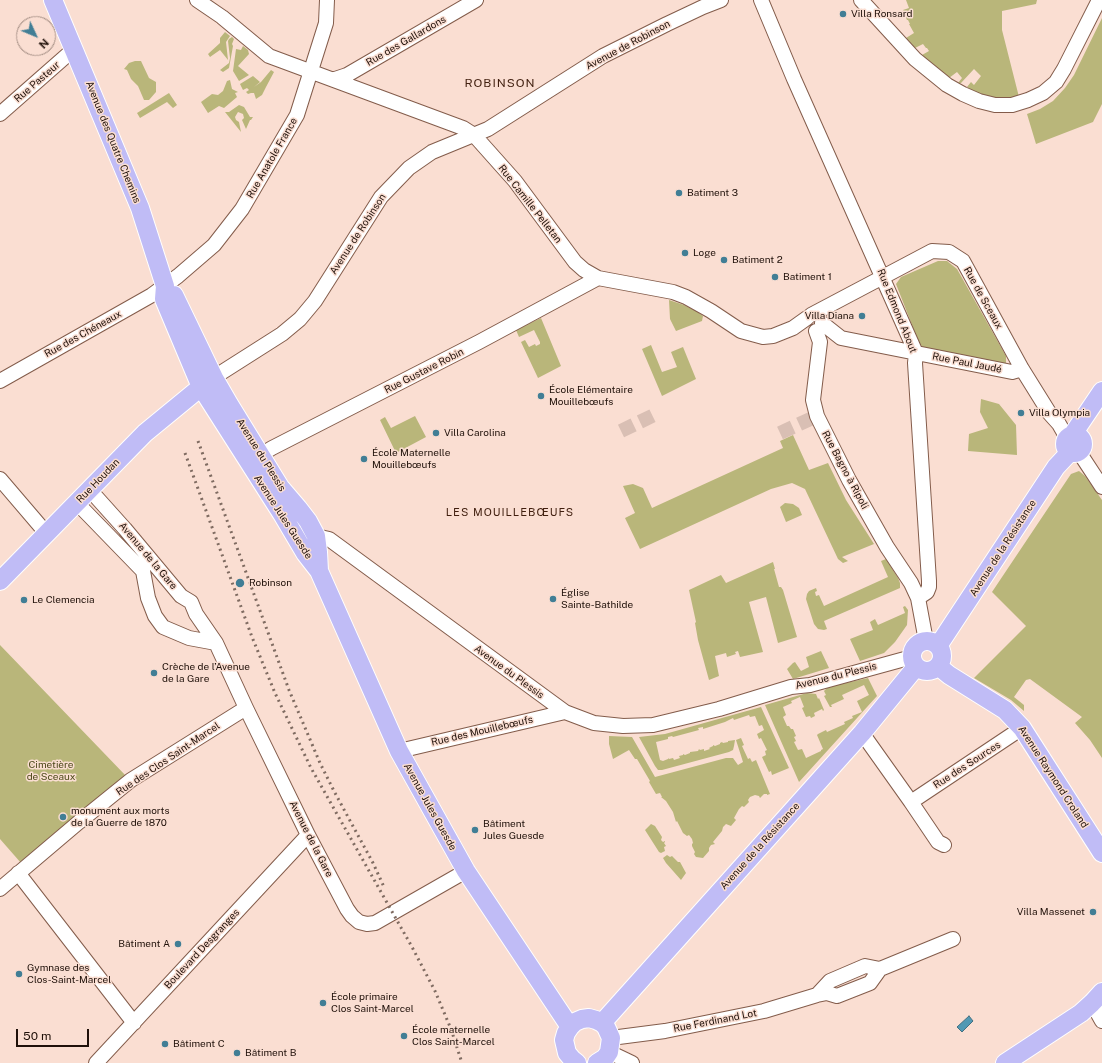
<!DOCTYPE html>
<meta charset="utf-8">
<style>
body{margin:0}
#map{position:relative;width:1102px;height:1063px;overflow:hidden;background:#faded2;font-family:"Public Sans",sans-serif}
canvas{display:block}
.north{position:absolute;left:16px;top:16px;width:40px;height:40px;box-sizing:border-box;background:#faded2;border:1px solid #a28c82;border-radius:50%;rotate:134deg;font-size:11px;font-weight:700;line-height:16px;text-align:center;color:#1f1009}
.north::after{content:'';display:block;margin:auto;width:14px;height:18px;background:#417e95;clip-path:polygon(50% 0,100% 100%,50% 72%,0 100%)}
.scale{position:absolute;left:16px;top:1029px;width:73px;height:18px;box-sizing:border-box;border:2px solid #1f1009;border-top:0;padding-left:5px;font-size:12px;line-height:14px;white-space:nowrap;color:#1f1009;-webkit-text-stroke:3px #faded2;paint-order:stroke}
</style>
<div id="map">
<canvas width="1102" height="1063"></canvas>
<div class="north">N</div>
<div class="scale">50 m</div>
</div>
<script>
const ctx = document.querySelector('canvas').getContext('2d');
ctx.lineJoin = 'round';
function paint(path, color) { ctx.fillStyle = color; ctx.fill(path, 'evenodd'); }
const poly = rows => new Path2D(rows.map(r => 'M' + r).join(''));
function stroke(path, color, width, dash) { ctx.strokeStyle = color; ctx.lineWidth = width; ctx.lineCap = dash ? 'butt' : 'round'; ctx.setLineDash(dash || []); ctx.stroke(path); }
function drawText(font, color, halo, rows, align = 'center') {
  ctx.font = font + ' "Public Sans",sans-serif'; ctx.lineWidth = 3; ctx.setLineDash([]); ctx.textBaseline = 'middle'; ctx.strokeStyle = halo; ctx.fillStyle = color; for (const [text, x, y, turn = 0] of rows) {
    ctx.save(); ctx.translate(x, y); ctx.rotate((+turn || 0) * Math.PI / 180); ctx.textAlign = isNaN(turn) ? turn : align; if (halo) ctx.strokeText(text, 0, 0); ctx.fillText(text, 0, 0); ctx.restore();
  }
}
const green = poly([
 [906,0,1037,0,1036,4,1002,11,1002,30,1019,97,1003,98,988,97,975,92,967,87,971,82,974,85,981,76,974,69,961,83,958,83,962,78,957,72,949,78,945,74,944,75,934,67,922,55,929,51,927,48,926,48,923,44,915,48,906,38,914,33,909,24,910,24,908,20,907,20,903,10,909,8],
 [1102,18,1102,104,1093,122,1036,144,1027,114,1040,109,1053,101,1065,88,1074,75],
 [225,32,230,36,226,42,228,60,220,50,210,57,208,54,220,43,220,38],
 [232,37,234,39,232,44,233,46,229,68,223,72,220,70,229,63,230,58,228,41,229,39],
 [243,46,248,50,249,54,238,66,249,75,239,81,233,71,236,49,241,50],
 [135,61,141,61,149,78,156,82,156,92,149,100,144,100,138,86,131,79,127,70,124,69,129,63],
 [271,70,274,72,266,87,262,95,256,99,254,93,251,93,248,94,246,92,249,90,247,88,243,90,240,84,253,76,260,82,254,87,261,82],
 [230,80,232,89,238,92,235,93,237,97,224,108,219,106,208,113,201,102,212,94,218,95,223,91,227,81],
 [169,93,177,105,173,108,167,102,140,118,137,113],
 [239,105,244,107,250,117,253,117,251,120,250,120,246,129,242,120,244,118,243,114,238,112,235,117,236,120,239,122,241,132,225,112,229,112],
 [938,261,947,261,957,269,1006,356,1006,364,925,350,919,343,896,284,901,277],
 [669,300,684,305,696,311,703,316,702,321,676,331,670,319],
 [541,318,561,366,538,378,521,342,525,340,529,347,535,344,536,346,540,344,540,342,534,330,519,337,516,330],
 [651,345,662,372,677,367,671,352,683,347,696,379,662,396,642,349],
 [981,399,999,404,1016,425,1017,455,968,451,969,434,988,428,980,412],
 [415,416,426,437,396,453,380,420,385,417,391,428],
 [793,435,809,470,828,463,846,500,874,544,842,557,848,561,843,563,838,559,805,489,792,483,771,489,640,549,625,518,635,513,623,486,633,484,643,488,652,508,783,448,780,441],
 [1079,471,1085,476,1102,500,1102,758,1090,740,1075,723,1082,717,1030,679,1026,680,1014,697,1024,705,1024,711,1011,700,974,678,1026,626,992,592,1071,474],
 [785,503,793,504,799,508,802,515,786,522,780,507],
 [886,559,898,578,900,583,900,588,824,621,827,629,824,630,818,629,814,624,806,599,807,594,809,591,816,588,817,591,815,592,816,596,819,595,824,606,888,577,881,561],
 [773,562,775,569,774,569,779,587,781,587,783,590,797,637,778,643,766,597,749,602,763,652,740,657,738,651,735,652,736,654,727,657,726,653,715,656,719,676,709,680,698,640,695,623,696,622,689,590,721,575,726,583],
 [905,606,908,610,907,625,895,642,884,653,860,661,850,639,873,630,870,622,875,619,878,625,905,613,903,607],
 [0,645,127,777,21,863,0,839],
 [821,651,829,668,793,679,787,669,793,663,795,662,801,671,809,667,806,657],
 [868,678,877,696,799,782,765,705,807,693,816,694,818,699,819,698,824,710,823,711,822,709,814,713,815,716,811,718,810,716,806,717,802,708,804,707,800,697,791,701,792,703,783,707,786,715,783,717,787,726,789,726,791,729,793,729,796,736,794,737,796,741,794,742,798,750,802,749,806,758,821,751,821,750,823,749,817,735,818,734,826,730,827,732,845,724,844,722,853,718,852,716,862,712,857,701,869,695,864,685,842,695,844,699,831,705,832,707,830,707,824,696,826,695,824,691,828,687],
 [761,707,789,768,772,775,771,771,769,772,762,757,766,755,765,751,767,750,761,738,759,739,757,734,764,730,762,725,759,726,755,716,750,717,749,715,734,720,733,718,725,722,703,729,703,727,698,728,699,730,673,737,672,736,668,737,668,739,656,742,660,760,663,761,668,759,669,758,669,759,673,758,674,760,680,758,679,756,683,755,683,754,685,755,690,753,690,752,698,751,699,749,700,750,704,749,704,751,710,749,709,748,713,746,713,745,715,746,720,744,720,743,722,742,723,743,728,742,728,741,735,740,734,746,733,750,729,752,662,770,658,770,655,766,639,737,665,734],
 [609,736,632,737,655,777,726,758,733,758,738,765,743,762,736,740,741,738,744,745,742,746,748,759,750,758,752,762,756,760,770,794,767,795,767,794,764,794,760,798,759,796,755,795,750,797,748,800,749,802,744,807,742,806,739,809,734,818,736,820,731,826,726,824,723,827,722,831,713,842,715,844,711,845,709,848,709,851,703,858,696,857,694,854,695,852,692,846,692,844,693,843,692,839,689,835,687,836,683,833,677,821,676,822,673,812,666,801,661,797,662,797,660,793,656,794,649,782,650,781,637,759,635,759,629,750,613,759,609,744],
 [651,824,655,826,662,837,661,840,663,842,665,841,665,842,664,843,666,846,664,847,665,851,661,853,659,852,645,830],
 [667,855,670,857,672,856,678,862,680,862,686,873,681,880,666,863,663,858]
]);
const water = poly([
 [969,1016,973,1021,962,1032,957,1027,969,1016]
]);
const minorTunnel = poly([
 [621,431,654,415],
 [780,433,817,416]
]);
const minor = poly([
 [197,0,222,17,269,56,463,128,474,135,515,181,575,262,584,270,598,278,673,292,686,297,711,311,741,331,763,337,773,336,793,328,807,318],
 [761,0,794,79,916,353,915,363,929,581,929,587,927,592,918,598,926,641],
 [861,0,915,59,947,85,963,94,979,101,995,105,1012,105,1028,100,1043,93,1056,82,1064,69,1099,0],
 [335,79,347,75,476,0],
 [0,114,74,49],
 [811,315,932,251,949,252,963,261,1022,369,1050,414,1059,424,1067,438],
 [822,323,841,338,1012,372,1022,369],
 [816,331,820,342,813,400,817,416,849,480,887,547,911,583,918,598],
 [0,381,152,295,178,276,214,245,242,209,297,115,326,23,327,0],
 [205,383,282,334,300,319,315,301,381,197,409,168,432,152,488,129,603,56,667,24,703,7,721,0],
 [1079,452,1102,487],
 [252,460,272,448,479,342,598,278],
 [0,479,47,534],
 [90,490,125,529,181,596,191,602,196,614,216,643,246,708,308,835,347,909,352,916,359,922,367,924,375,923,466,871],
 [77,503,143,571,148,598,155,616,163,627,189,638,216,643],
 [316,536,329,539,565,712,594,723,623,726,653,725,719,709,791,687,810,685,912,657],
 [862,733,911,802,1022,728],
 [399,751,565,712],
 [911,802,938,842,944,845],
 [18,873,134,1023],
 [0,889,79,822,131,780,246,708],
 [817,995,830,981,865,966,880,969,953,939],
 [1092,1003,1102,1021],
 [611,1038,665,1031,764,1011,817,995,827,993,837,996,870,983,880,969],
 [609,1052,632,1063],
 [96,1063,308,835]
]);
const major = poly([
 [53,0,140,208,165,286,164,299,201,387,282,514,305,553,319,571,399,751,466,871,570,1027],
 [174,295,214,378,229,404,280,487,298,508,308,521,316,536,318,552,319,571],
 [1073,434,1102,391],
 '1065 444a9 9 0 1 1 18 0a9 9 0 1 1-18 0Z',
 [0,581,145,433,201,387],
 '912 656a15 15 0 1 1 30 0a15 15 0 1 1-30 0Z',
 [938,646,1056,467,1070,452],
 [938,666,949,675,1005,710,1022,728,1102,853],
 [602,1023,862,733,916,667],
 [577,1063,572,1059,567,1053,564,1040,566,1033,570,1027,575,1022,582,1019,589,1018,596,1020,602,1023,606,1027,611,1038,609,1052,605,1058,597,1063],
 [1005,1063,1081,1013,1092,1003,1102,992]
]);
const rail = poly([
 [198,441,289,690,320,763,335,793,373,863,384,887],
 [185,453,252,637,275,693,311,768,412,947,435,991,451,1029,462,1063]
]);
const markers = [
 [843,14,4,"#417e95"],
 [679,193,4,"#417e95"],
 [685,253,4,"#417e95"],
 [724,260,4,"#417e95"],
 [775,277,4,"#417e95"],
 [862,316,4,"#417e95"],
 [541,396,4,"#417e95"],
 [1021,413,4,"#417e95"],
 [436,433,4,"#417e95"],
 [364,459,4,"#417e95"],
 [240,583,5,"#417e95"],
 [553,599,4,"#417e95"],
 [24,600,4,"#417e95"],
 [154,673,4,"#417e95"],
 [63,817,4,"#417e95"],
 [475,830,4,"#417e95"],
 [1093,912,4,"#417e95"],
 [178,944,4,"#417e95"],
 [19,974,4,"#417e95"],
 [323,1003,4,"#417e95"],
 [404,1036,4,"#417e95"],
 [165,1044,4,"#417e95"],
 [237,1053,4,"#417e95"]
];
const poiNames = [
 ["Villa Ronsard",851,14],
 ["Batiment 3",687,193],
 ["Loge",693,253],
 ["Batiment 2",732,260],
 ["Batiment 1",783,277],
 ["Villa Diana",854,316,"right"],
 ["École Elémentaire",549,390],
 ["Mouillebœufs",549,402],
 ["Villa Olympia",1029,413],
 ["Villa Carolina",444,433],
 ["École Maternelle",372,453],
 ["Mouillebœufs",372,465],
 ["Robinson",249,583],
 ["Église",561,593],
 ["Sainte-Bathilde",561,605],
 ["Le Clemencia",32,600],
 ["Crèche de l’Avenue",162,667],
 ["de la Gare",162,679],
 ["monument aux morts",71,811],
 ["de la Guerre de 1870",71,823],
 ["Bâtiment",483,824],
 ["Jules Guesde",483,836],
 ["Villa Massenet",1085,912,"right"],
 ["Bâtiment A",170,944,"right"],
 ["Gymnase des",27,968],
 ["Clos-Saint-Marcel",27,980],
 ["École primaire",331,997],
 ["Clos Saint-Marcel",331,1009],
 ["École maternelle",412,1030],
 ["Clos Saint-Marcel",412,1042],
 ["Bâtiment C",173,1044],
 ["Bâtiment B",245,1053]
];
const streetNames = [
 ["Rue des Gallardons",406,41,-30],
 ["Avenue de Robinson",628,45,-28],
 ["Rue Pasteur",37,82,-41],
 ["Avenue des Quatre Chemins",113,142,68],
 ["Rue Anatole France",272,158,-60],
 ["Rue Camille Pelletan",530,204,52],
 ["Avenue de Robinson",358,234,-57],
 ["Rue de Sceaux",983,298,61],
 ["Rue Edmond About",897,311,68],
 ["Rue des Chéneaux",83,334,-29],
 ["Rue Paul Jaudé",967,363,11],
 ["Rue Gustave Robin",424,371,-27],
 ["Avenue du Plessis",261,455,58],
 ["Rue Bagno à Ripoli",845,470,62],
 ["Rue Houdan",98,481,-46],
 ["Avenue Jules Guesde",283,517,57],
 ["Avenue de la Résistance",1003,548,-57],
 ["Avenue de la Gare",148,556,50],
 ["Avenue du Plessis",509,672,36],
 ["Avenue du Plessis",836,676,-14],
 ["Rue des Mouillebœufs",482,731,-13],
 ["Rue des Clos Saint-Marcel",168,759,-34],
 ["Rue des Sources",967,765,-33],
 ["Avenue Raymond Croland",1053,777,57],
 ["Avenue Jules Guesde",430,807,61],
 ["Avenue de la Gare",311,839,63],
 ["Avenue de la Résistance",760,846,-48],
 ["Boulevard Desgranges",202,949,-47],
 ["Rue Ferdinand Lot",715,1021,-11]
];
const parkNames = [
 ["Cimetière",51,765],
 ["de Sceaux",51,777]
];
const neighbourhoodNames = [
 ["LES MOUILLEBŒUFS",510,513]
];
const quarterNames = [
 ["ROBINSON",500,83]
];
paint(green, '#b9b67a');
paint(water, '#5299b4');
stroke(water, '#437081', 1);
stroke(minorTunnel, '#d9bfb4', 14, [14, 7]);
stroke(minor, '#835c4b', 16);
stroke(major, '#fff', 20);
stroke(minor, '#fff', 14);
stroke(major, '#c0bcf6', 18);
stroke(rail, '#7f6b61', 3, [2, 4]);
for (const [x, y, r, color] of markers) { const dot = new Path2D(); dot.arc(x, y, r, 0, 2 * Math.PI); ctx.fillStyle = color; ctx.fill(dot); stroke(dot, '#faded2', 1.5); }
drawText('10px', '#1f1009', '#faded2', poiNames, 'left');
drawText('10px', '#1f1009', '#faded2', streetNames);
drawText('10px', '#4c4919', '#faded2', parkNames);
ctx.letterSpacing = '1px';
drawText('11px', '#411f0f', '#faded2', neighbourhoodNames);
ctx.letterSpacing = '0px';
ctx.letterSpacing = '1px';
drawText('12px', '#411f0f', '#faded2', quarterNames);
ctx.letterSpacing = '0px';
</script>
